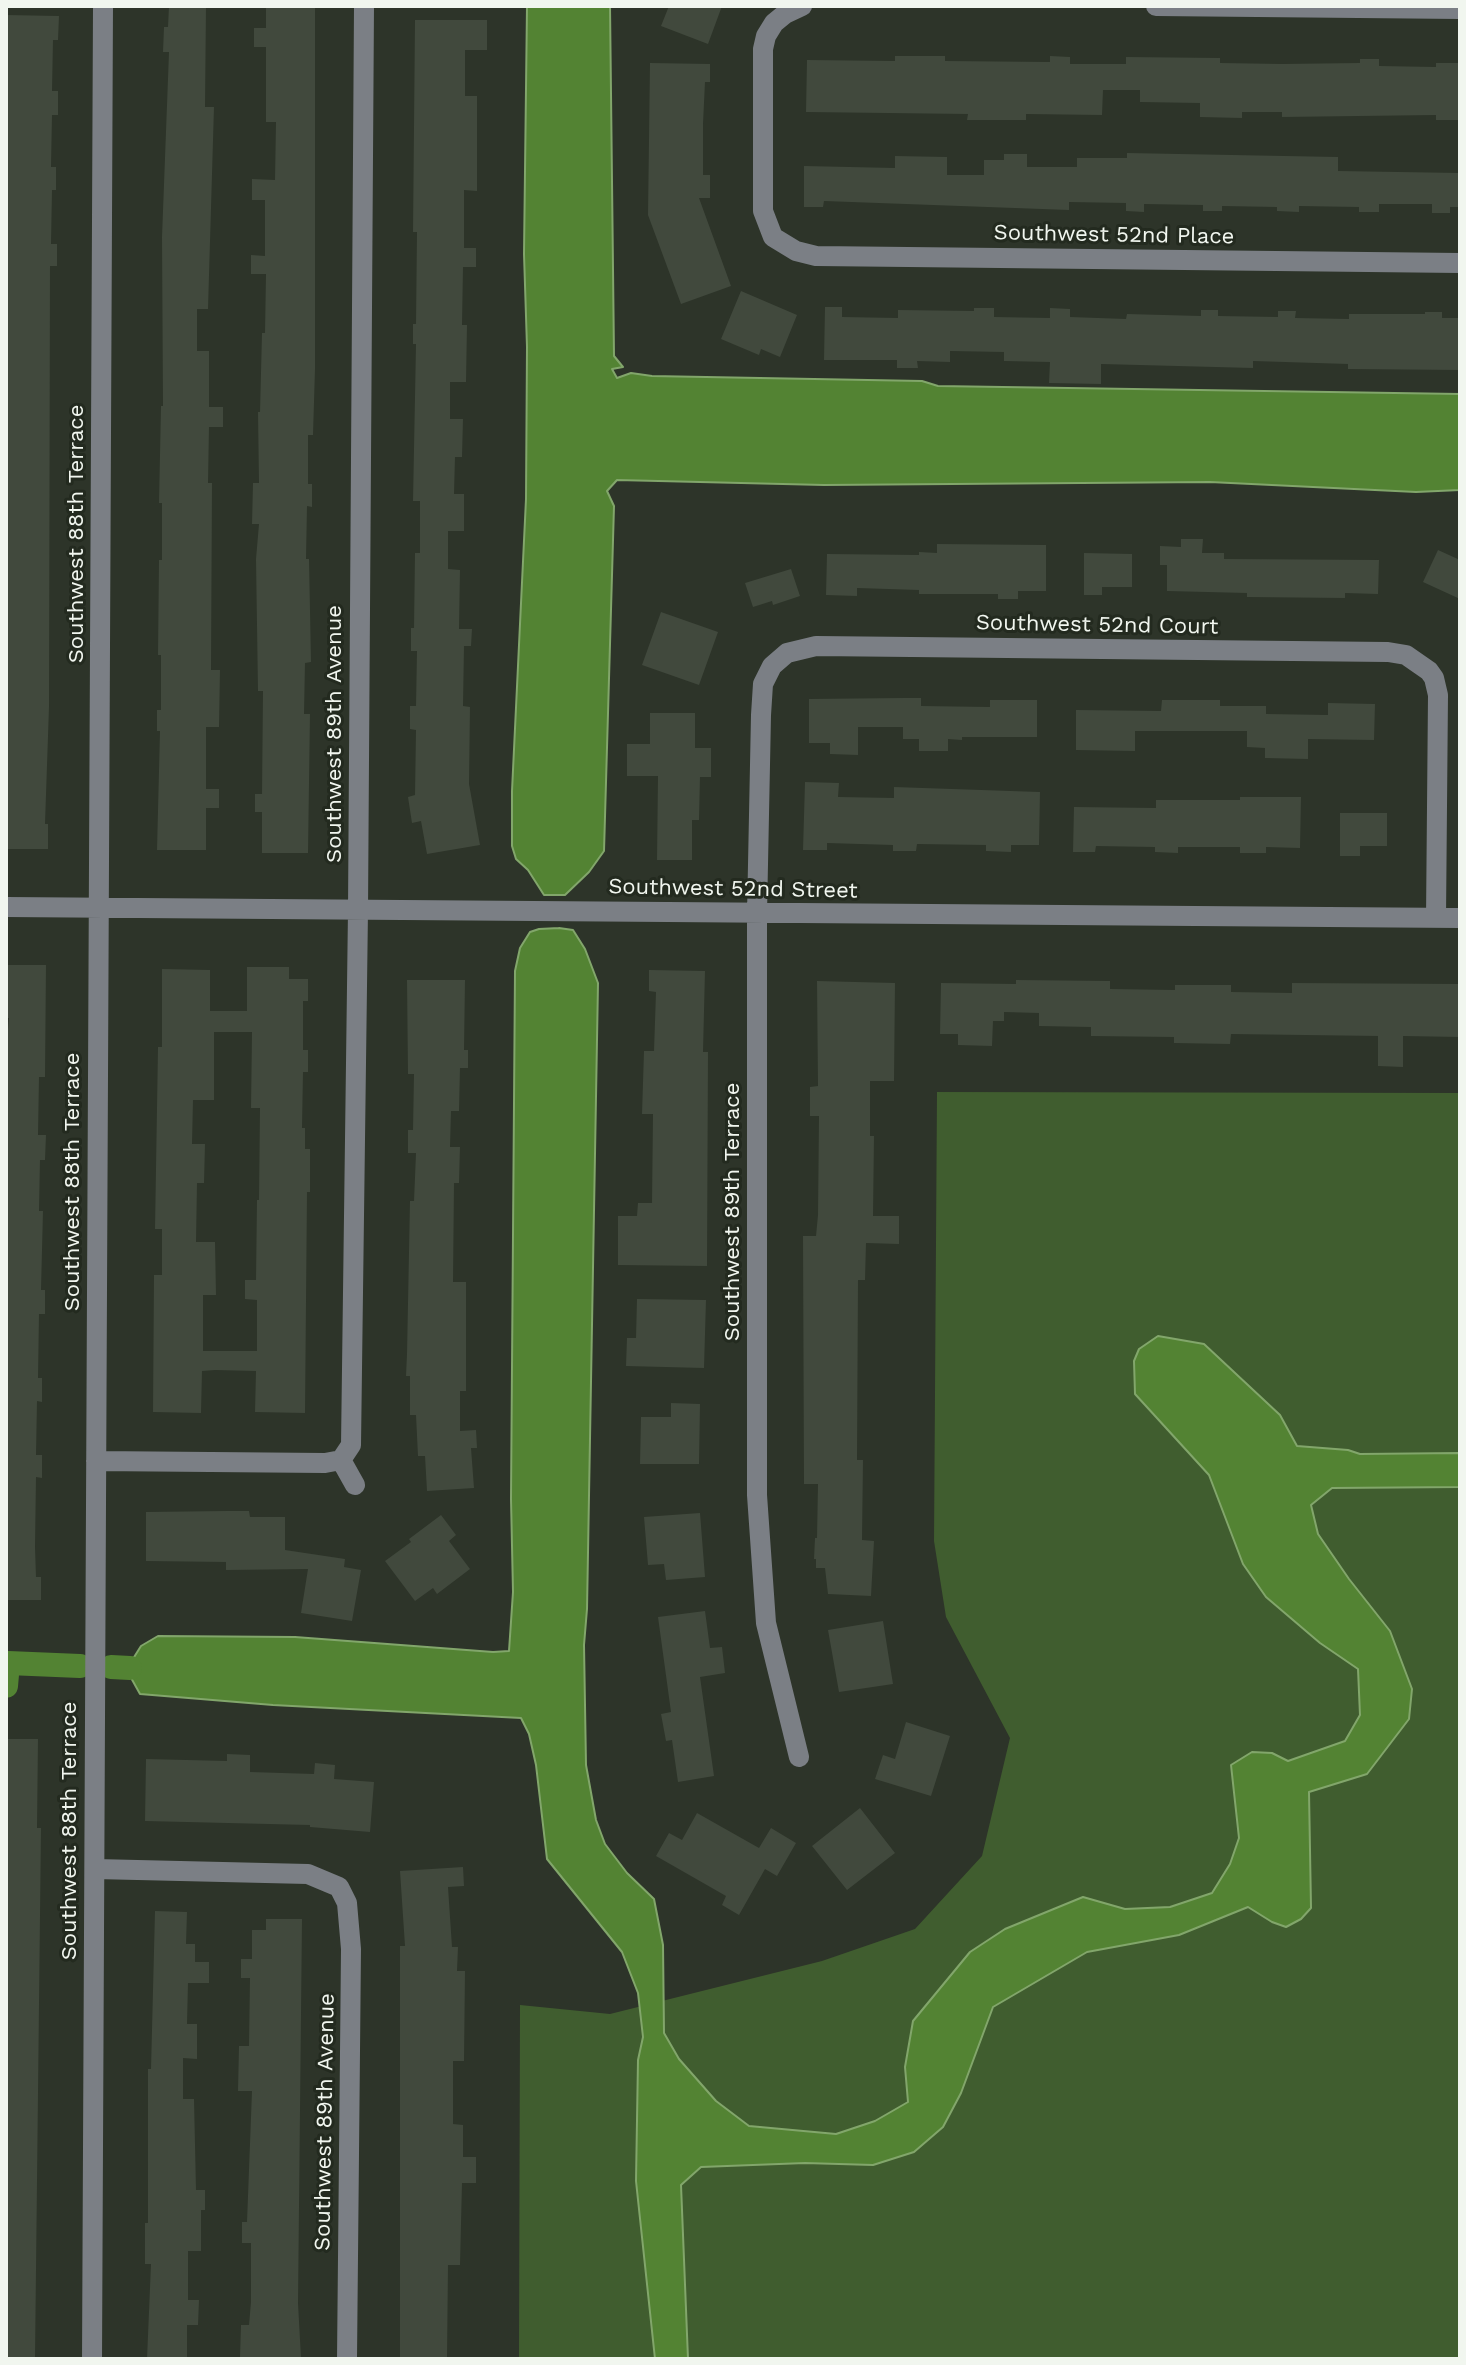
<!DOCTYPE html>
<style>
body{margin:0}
#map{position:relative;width:1466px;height:2365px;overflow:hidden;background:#2d3429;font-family:"Work Sans",sans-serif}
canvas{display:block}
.frame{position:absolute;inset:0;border:8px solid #f1f6ef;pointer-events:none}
</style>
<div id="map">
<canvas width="1466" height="2365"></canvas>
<div class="frame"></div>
</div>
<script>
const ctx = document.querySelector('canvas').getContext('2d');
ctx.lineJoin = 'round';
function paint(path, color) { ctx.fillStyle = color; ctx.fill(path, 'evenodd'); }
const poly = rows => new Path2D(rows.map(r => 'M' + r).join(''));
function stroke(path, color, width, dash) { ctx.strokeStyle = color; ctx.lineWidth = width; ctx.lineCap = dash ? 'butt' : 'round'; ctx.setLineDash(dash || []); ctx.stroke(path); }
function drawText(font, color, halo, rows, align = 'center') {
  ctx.font = font + ' "Work Sans",sans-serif'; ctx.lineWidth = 6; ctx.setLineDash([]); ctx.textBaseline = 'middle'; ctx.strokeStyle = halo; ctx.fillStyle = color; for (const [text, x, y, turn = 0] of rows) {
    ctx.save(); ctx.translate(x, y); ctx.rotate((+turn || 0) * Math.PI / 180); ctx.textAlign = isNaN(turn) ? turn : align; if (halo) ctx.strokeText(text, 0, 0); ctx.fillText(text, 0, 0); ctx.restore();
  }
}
const green = poly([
 [937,1092,1460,1093,1460,2359,519,2359,520,2005,610,2014,822,1961,915,1929,982,1856,1010,1738,946,1617,934,1541]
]);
const water = poly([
 [527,6,610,6,614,356,623,367,612,369,617,378,631,373,652,376,922,381,938,386,1460,394,1460,490,1416,492,1210,482,824,485,617,480,607,491,614,506,604,851,589,872,565,895,544,895,528,870,516,859,512,846,512,791,526,499,527,347,524,254,527,6],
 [559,928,573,930,585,949,598,983,587,1609,584,1645,586,1765,596,1820,605,1844,627,1873,654,1899,663,1945,664,2033,679,2059,716,2101,749,2126,836,2134,875,2121,908,2102,905,2067,913,2021,970,1952,1005,1929,1083,1897,1125,1909,1170,1907,1212,1893,1230,1864,1239,1838,1231,1765,1252,1752,1272,1753,1288,1761,1345,1741,1360,1715,1358,1669,1320,1643,1266,1597,1243,1564,1209,1475,1135,1394,1134,1361,1139,1349,1158,1336,1204,1344,1280,1415,1297,1446,1348,1450,1360,1454,1460,1453,1460,1487,1332,1488,1311,1505,1318,1534,1349,1579,1390,1631,1412,1689,1409,1719,1367,1774,1309,1792,1311,1908,1301,1919,1286,1927,1272,1922,1248,1907,1179,1935,1087,1952,993,2007,961,2093,943,2127,914,2152,873,2165,805,2163,701,2167,681,2185,688,2359,655,2359,636,2181,638,2060,643,2037,638,1993,622,1952,547,1859,536,1765,529,1734,521,1718,273,1705,140,1694,130,1676,131,1662,141,1646,158,1636,295,1637,493,1652,509,1651,513,1592,511,1499,515,971,520,948,530,932,539,929,559,928]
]);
const canal = poly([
 [111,1667,130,1668],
 [6,1686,8,1663,80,1666]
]);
const building = poly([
 [169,6,206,6,205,107,214,107,208,309,197,309,197,351,209,351,209,407,223,407,223,427,209,427,208,483,212,483,211,670,220,670,219,727,206,727,206,789,219,789,219,808,206,808,206,850,157,850,160,731,157,731,157,710,161,710,161,655,158,655,159,560,162,560,162,503,159,503,161,406,163,406,162,237,169,52,163,52,164,27,168,27],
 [266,6,315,6,315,369,313,435,308,435,308,484,312,484,312,507,307,506,306,559,309,559,311,662,305,663,304,714,310,714,308,853,262,853,262,812,255,812,255,794,262,794,263,691,258,691,256,559,259,524,252,524,253,483,259,483,258,412,260,412,262,333,265,333,266,274,251,274,251,255,265,256,265,200,252,200,252,179,275,180,276,122,266,122,266,47,254,47,254,28,266,28],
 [669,6,722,6,708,44,661,26],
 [6,15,59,16,58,40,53,40,52,91,58,91,58,115,52,115,51,167,56,167,56,190,52,190,51,244,57,244,57,266,50,266,49,707,45,824,48,824,48,849,6,849],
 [415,20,487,20,487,50,465,50,465,96,477,96,477,191,464,190,464,248,476,248,476,267,463,267,462,325,467,325,466,382,450,382,450,419,463,419,462,457,455,457,454,494,464,494,464,531,448,531,448,569,460,570,459,629,472,629,471,646,464,646,463,706,470,707,469,784,480,845,427,854,421,821,412,823,408,797,415,795,416,730,410,729,410,706,416,706,417,651,411,651,411,628,414,628,415,553,420,553,420,501,413,501,416,344,413,344,413,324,416,324,417,232,413,232],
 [895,56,945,56,945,61,1050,62,1050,56,1070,57,1070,64,1126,64,1126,57,1220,58,1220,63,1282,64,1360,63,1360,59,1379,59,1379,66,1436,67,1436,63,1460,63,1460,120,1436,120,1436,115,1282,117,1282,112,1242,112,1242,118,1200,117,1200,103,1140,102,1140,90,1103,90,1102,115,1026,114,1026,120,967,120,968,114,806,112,807,60,895,61],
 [650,63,710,64,710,82,705,82,703,124,703,175,710,175,710,198,699,198,731,286,681,304,648,215],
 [1127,153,1338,157,1338,171,1460,173,1460,207,1450,207,1450,213,1432,213,1432,204,1379,204,1379,212,1359,212,1359,207,1299,206,1299,212,1277,211,1277,207,1222,206,1222,211,1203,211,1203,205,1144,204,1144,212,1126,211,1126,203,1069,202,1069,210,824,201,823,207,804,207,804,166,895,168,895,156,947,157,947,175,984,175,984,160,1004,160,1004,154,1027,154,1027,167,1077,167,1077,158,1127,158],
 [741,291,797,315,780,357,761,349,759,355,721,339],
 [825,307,842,307,842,317,898,318,898,310,974,311,974,308,994,308,994,317,1050,318,1050,308,1070,309,1070,317,1126,319,1127,314,1201,316,1201,310,1218,310,1218,316,1278,317,1278,311,1296,311,1295,318,1349,319,1349,314,1425,314,1425,312,1442,312,1442,318,1460,318,1460,370,1348,369,1348,364,1253,361,1253,368,1101,364,1101,384,1049,383,1050,362,1004,361,1004,352,950,351,950,362,917,361,918,368,897,368,897,360,824,360],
 [1181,539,1203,539,1202,553,1224,553,1224,559,1379,560,1378,594,1345,593,1345,598,1247,597,1247,593,1167,591,1167,565,1160,565,1160,546,1181,547],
 [937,544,1046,545,1046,591,1018,591,1018,599,998,599,998,594,919,594,919,590,857,588,857,596,826,595,827,554,919,555,919,552,937,553],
 [1438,550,1460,560,1460,599,1423,582],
 [1084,553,1132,554,1132,587,1102,587,1102,595,1084,595],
 [791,569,800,596,773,605,772,601,753,607,745,583],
 [661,612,718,632,699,685,642,665],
 [903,698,921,698,921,706,990,707,990,700,1037,700,1037,737,962,737,962,740,948,739,948,751,919,751,919,739,903,739,903,727,858,727,858,755,830,754,830,743,809,743,809,699],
 [1162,700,1220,700,1220,706,1266,706,1266,714,1328,715,1328,703,1375,704,1374,740,1308,739,1308,759,1265,758,1265,748,1247,747,1247,731,1135,731,1135,751,1076,750,1076,710,1161,711],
 [650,713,695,713,695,748,711,748,711,777,700,777,699,820,692,820,692,860,657,860,658,776,627,776,627,744,650,744],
 [805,782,839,783,838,797,894,798,894,787,1040,792,1039,845,1011,845,1011,852,986,851,986,845,917,844,916,851,893,851,893,845,827,843,827,850,803,850],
 [1240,797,1301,797,1300,848,1266,847,1266,853,1240,853,1240,847,1178,847,1178,853,1155,852,1155,847,1096,846,1095,852,1073,852,1074,807,1156,808,1156,800,1240,800],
 [1340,813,1387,813,1387,846,1360,846,1360,856,1340,856],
 [6,965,46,965,45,1077,39,1077,38,1135,46,1135,45,1160,40,1160,39,1211,43,1211,41,1290,45,1290,45,1314,39,1314,38,1378,42,1378,42,1402,37,1401,36,1455,42,1455,42,1478,36,1477,35,1547,36,1577,41,1577,41,1600,6,1600,6,1227,8,1187,6,1187,8,1107,6,1107,6,1053,9,1018,6,1018],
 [247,967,289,967,289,979,308,979,308,1001,303,1001,303,1050,308,1050,308,1072,303,1072,302,1128,305,1128,305,1149,310,1149,310,1192,307,1192,305,1413,255,1412,256,1371,215,1370,202,1371,201,1413,153,1412,154,1275,162,1275,162,1229,155,1229,158,1047,162,1047,162,969,210,970,210,1011,247,1011],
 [214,1032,252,1032,251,1108,260,1108,259,1200,257,1200,256,1280,245,1280,245,1299,257,1300,257,1351,203,1351,203,1295,216,1295,215,1242,196,1242,197,1183,204,1183,205,1144,192,1144,193,1100,214,1100],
 [649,970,705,971,703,1052,708,1052,707,1266,618,1265,618,1216,637,1216,638,1203,652,1203,653,1114,642,1114,644,1051,654,1051,656,992,649,991],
 [407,980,465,980,464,1050,468,1050,468,1068,460,1068,459,1111,451,1111,450,1147,460,1147,459,1183,454,1183,453,1282,466,1282,466,1391,460,1391,460,1431,476,1430,477,1448,471,1448,474,1488,427,1491,425,1456,418,1456,416,1415,410,1415,410,1376,406,1376,407,1354,410,1201,414,1201,416,1153,408,1153,408,1130,413,1130,414,1074,408,1074],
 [1016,980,1110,981,1110,989,1175,990,1175,985,1231,985,1231,992,1292,993,1292,983,1460,984,1460,1037,1403,1036,1403,1067,1378,1066,1378,1036,1231,1034,1230,1044,1174,1043,1174,1037,1091,1036,1091,1027,1039,1026,1039,1013,1004,1012,1004,1021,993,1021,992,1046,958,1045,958,1034,940,1034,941,983,1016,984],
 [817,981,895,983,894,1081,870,1081,870,1136,874,1136,873,1216,899,1216,899,1244,866,1243,865,1280,858,1280,857,1460,863,1460,862,1540,874,1541,871,1596,828,1594,825,1568,816,1568,816,1559,814,1559,815,1538,817,1538,818,1484,804,1484,803,1236,816,1236,818,1215,819,1116,810,1116,810,1087,818,1086],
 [637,1299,706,1300,704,1368,626,1366,627,1338,636,1338],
 [671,1403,700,1404,699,1464,640,1464,641,1417,671,1417],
 [226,1511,249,1511,250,1517,285,1517,285,1550,345,1559,344,1567,361,1570,352,1621,301,1613,308,1569,226,1570,226,1562,146,1561,146,1512],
 [700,1513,705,1577,666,1580,664,1564,648,1565,644,1517],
 [441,1515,456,1535,449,1541,470,1569,437,1594,433,1588,415,1601,385,1561,411,1542,409,1539],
 [705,1611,710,1648,722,1647,725,1673,700,1677,714,1776,678,1782,672,1740,666,1741,661,1714,671,1712,658,1617],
 [883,1621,893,1684,839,1692,828,1630],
 [906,1722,950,1736,931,1796,875,1779,883,1755,895,1759],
 [6,1739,38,1739,37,1828,41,1828,35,2358,6,2358],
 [227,1754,250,1755,250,1772,314,1774,315,1763,335,1765,334,1779,374,1782,370,1832,310,1827,310,1825,145,1821,146,1759,227,1761],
 [860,1808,895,1853,847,1890,812,1846],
 [697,1813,759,1848,771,1828,796,1843,777,1876,765,1869,739,1915,722,1905,726,1896,656,1856,669,1833,682,1840],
 [463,1867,464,1886,448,1887,452,1947,458,1947,457,1971,465,1971,464,2061,453,2061,453,2124,463,2125,463,2157,476,2157,476,2183,462,2183,460,2265,448,2265,447,2359,400,2359,400,1946,405,1946,400,1871],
 [155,1911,187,1912,186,1944,195,1944,195,1962,209,1962,209,1983,188,1983,187,2024,197,2024,197,2059,183,2058,183,2099,194,2099,196,2190,205,2190,205,2210,201,2210,201,2251,188,2251,188,2300,199,2300,198,2325,187,2325,187,2359,147,2359,151,2264,145,2264,145,2223,148,2223,148,2069,151,2069],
 [266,1919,302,1919,298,2303,301,2358,240,2357,241,2325,249,2325,251,2302,251,2243,242,2243,242,2222,247,2222,252,2091,238,2091,239,2046,249,2046,250,1978,241,1978,241,1959,252,1959,252,1930,266,1930]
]);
const minor = poly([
 [802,6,785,14,774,23,766,36,763,49,763,211,773,237,796,251,816,256,1460,263],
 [1156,6,1460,9],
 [6,907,1460,918],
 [341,1460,351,1445,358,910,364,6],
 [341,1460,355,1485],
 [96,1461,325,1463,341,1460],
 [799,1757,766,1623,757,1495,757,914,761,715,763,684,772,666,787,653,816,646,1388,652,1406,655,1429,671,1434,678,1438,695,1436,918],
 [95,1869,308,1874,339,1887,347,1903,351,1949,347,2359],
 [92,2359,103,6]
]);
const streetNames = [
 ["Southwest 52nd Place",1114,235,1],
 ["Southwest 88th Terrace",77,534,-90],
 ["Southwest 52nd Court",1097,625,1],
 ["Southwest 89th Avenue",335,734,-90],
 ["Southwest 52nd Street",733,889,1],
 ["Southwest 88th Terrace",73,1182,-90],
 ["Southwest 89th Terrace",733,1212,-90],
 ["Southwest 88th Terrace",70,1831,-90],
 ["Southwest 89th Avenue",325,2122,-89]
];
paint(green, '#405d2f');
paint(water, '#538333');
stroke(water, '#82a66b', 2);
stroke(canal, '#538333', 24);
paint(building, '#41493d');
stroke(minor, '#7b7f85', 20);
drawText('22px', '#f1f6ef', '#232a1f', streetNames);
</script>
